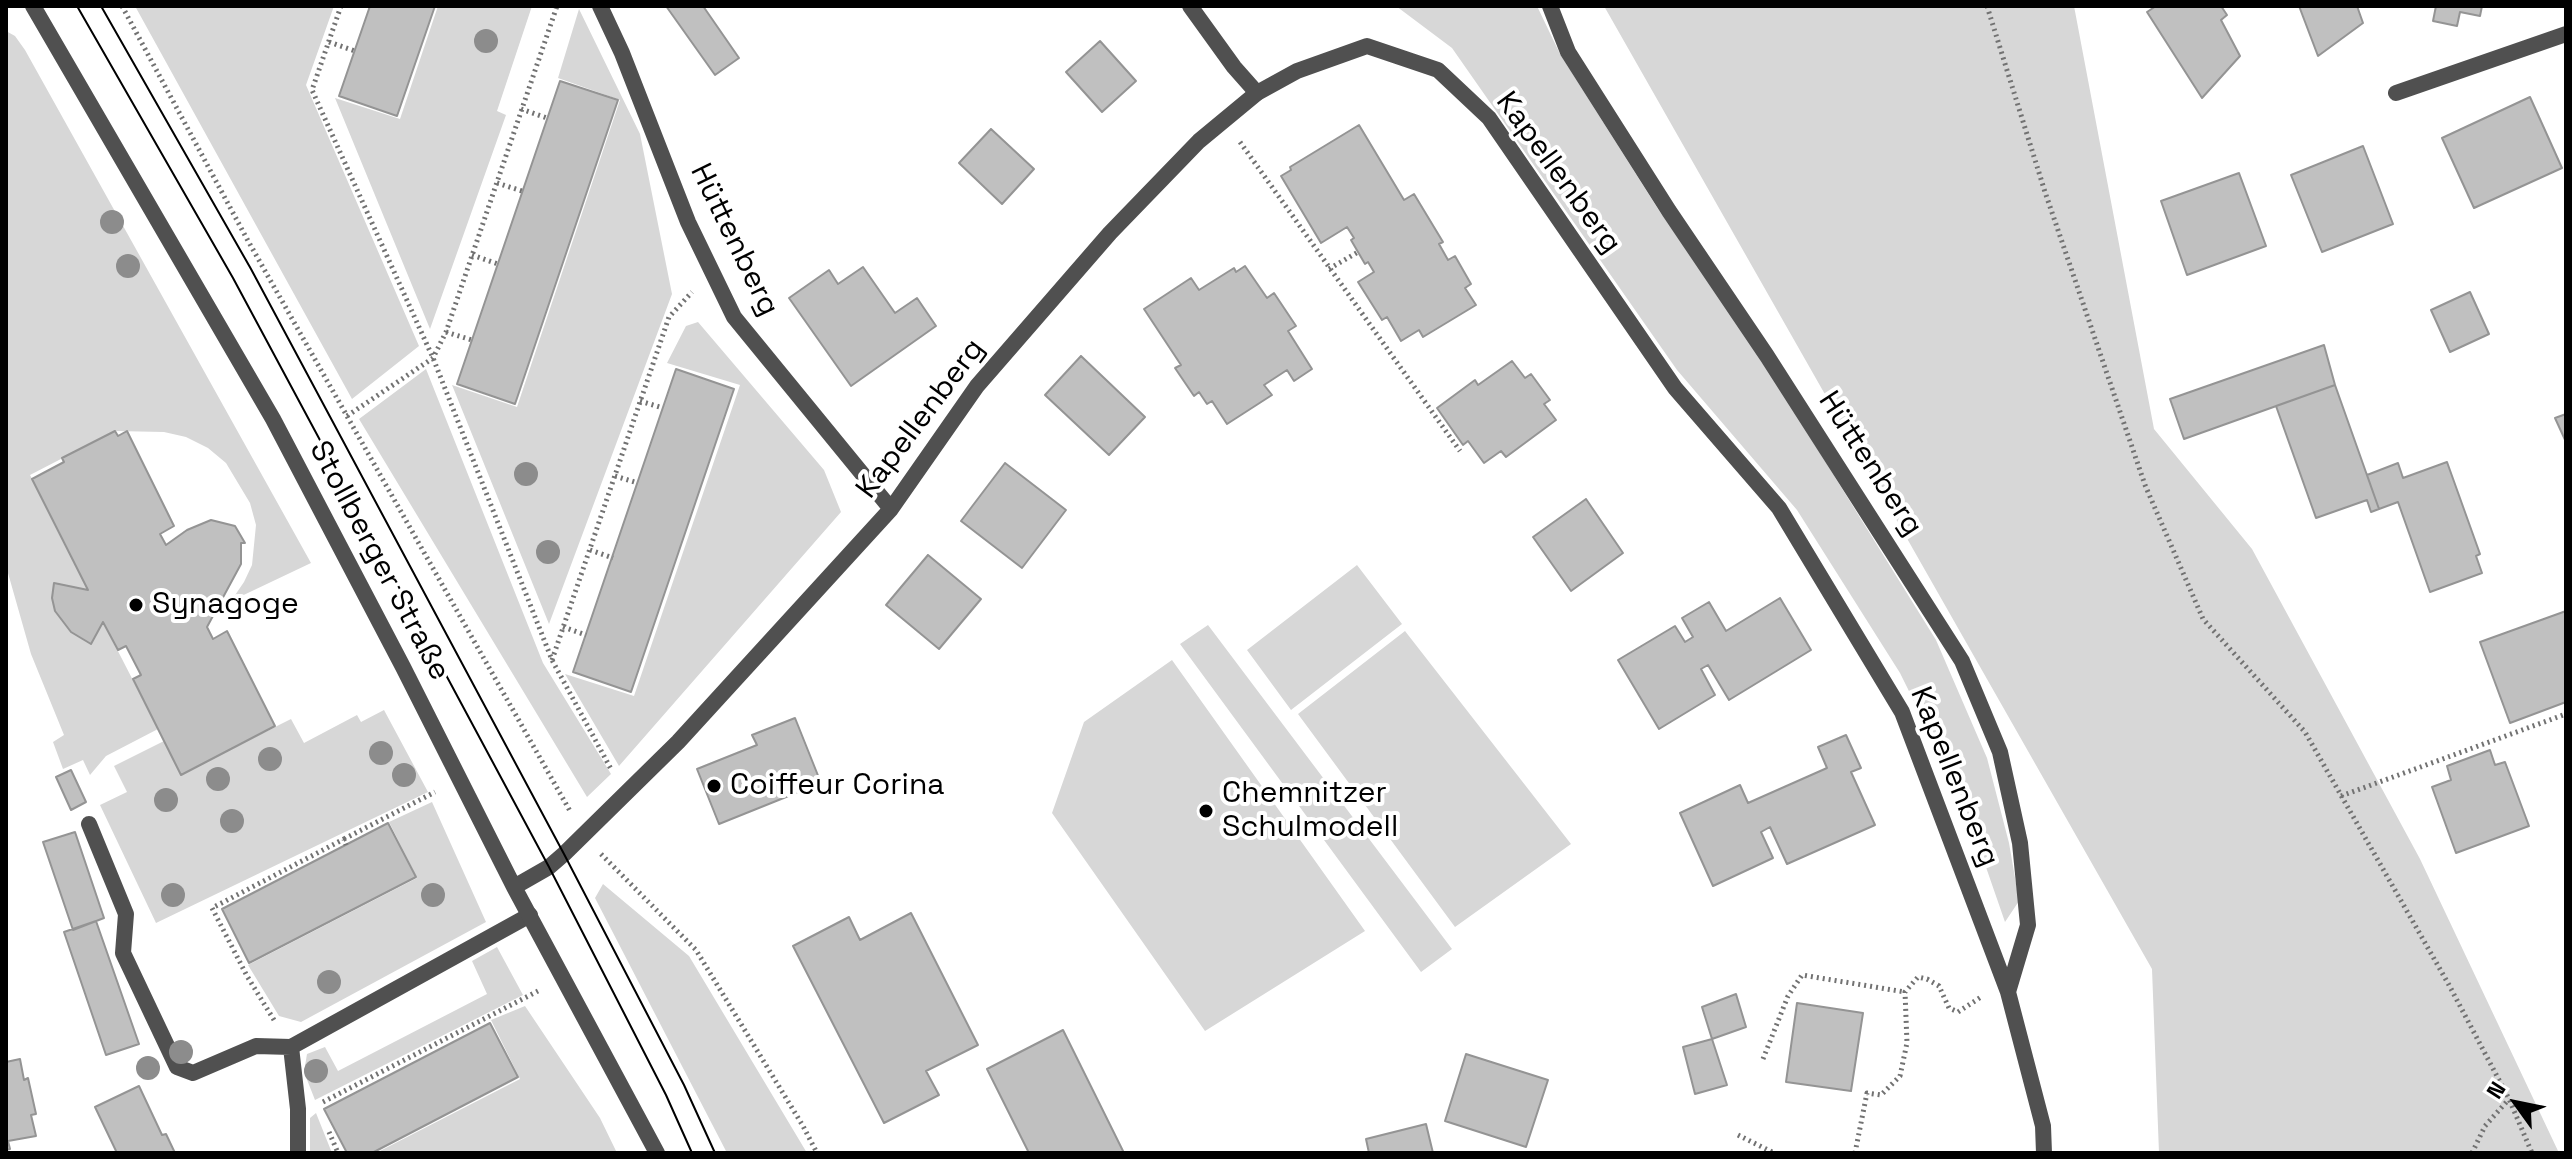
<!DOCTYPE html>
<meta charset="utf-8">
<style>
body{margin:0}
#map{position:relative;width:2572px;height:1159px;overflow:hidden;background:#fff;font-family:"Space Grotesk",sans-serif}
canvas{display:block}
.frame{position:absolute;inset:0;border:8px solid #000;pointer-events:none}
.north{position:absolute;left:2476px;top:1063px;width:80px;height:80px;-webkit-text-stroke:6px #fff;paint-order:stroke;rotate:303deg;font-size:22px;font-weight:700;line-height:32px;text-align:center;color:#000}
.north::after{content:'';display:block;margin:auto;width:28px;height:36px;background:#000;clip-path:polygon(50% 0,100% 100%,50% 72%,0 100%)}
</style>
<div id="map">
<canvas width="2572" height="1159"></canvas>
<div class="frame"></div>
<div class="north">N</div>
</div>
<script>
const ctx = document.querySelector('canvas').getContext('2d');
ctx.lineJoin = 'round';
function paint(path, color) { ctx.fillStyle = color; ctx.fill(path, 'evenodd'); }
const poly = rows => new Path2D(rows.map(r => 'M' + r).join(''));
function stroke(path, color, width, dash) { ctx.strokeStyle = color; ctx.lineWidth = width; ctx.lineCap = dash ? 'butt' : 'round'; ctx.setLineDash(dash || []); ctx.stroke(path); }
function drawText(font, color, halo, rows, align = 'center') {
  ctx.font = font + ' "Space Grotesk",sans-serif'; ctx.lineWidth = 8; ctx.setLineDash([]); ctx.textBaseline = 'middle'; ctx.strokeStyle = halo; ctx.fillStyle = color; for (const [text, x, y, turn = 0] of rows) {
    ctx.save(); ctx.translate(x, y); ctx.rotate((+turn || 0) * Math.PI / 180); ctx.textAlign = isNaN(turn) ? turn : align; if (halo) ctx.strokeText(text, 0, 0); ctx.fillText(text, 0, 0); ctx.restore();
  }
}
const green = poly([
 [135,6,334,6,306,85,419,346,352,399],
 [438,6,532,6,497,111,506,115,430,329,335,98,400,119],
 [1396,6,1537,6,1560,54,1658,209,1761,358,1936,640,1987,758,2009,843,2019,901,2005,922,1962,798,1900,673,1797,510,1677,370,1452,48],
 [1604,6,2074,6,2154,429,2252,549,2420,859,2559,1153,2159,1153,2152,969],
 [579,9,640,134,672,294,549,624,452,385,517,407,620,100,558,78],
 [6,31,15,36,25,50,311,563,231,601,244,582,252,565,256,525,250,503,226,463,208,448,186,437,164,432,115,431,30,475,88,590,55,583,52,598,55,611,71,632,91,644,103,622,158,729,106,756,90,775,83,760,63,769,53,742,64,735,31,654,6,566],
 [698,322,824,470,841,512,619,766,565,674,634,696,740,385,667,363,686,326],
 [426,369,543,663,611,774,587,797,359,419],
 [1357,565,1402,624,1291,710,1247,650],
 [1208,625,1452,949,1421,972,1180,644],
 [1405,631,1571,844,1455,927,1298,714],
 [1172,660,1365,931,1205,1031,1052,813,1084,722],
 [384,710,428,792,156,923,100,805,127,792,114,766,164,741,181,774,291,719,304,743,357,715,361,722],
 [432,802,486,922,301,1022,279,1016,248,965,417,878,389,822],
 [603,884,689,956,807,1153,727,1153,595,898],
 [497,947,523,995,315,1100,304,1072,307,1054,325,1047,338,1071,487,994,472,961],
 [525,1006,600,1118,617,1153,376,1153,520,1079,491,1020],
 [316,1113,332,1153,310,1153,310,1118]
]);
const building = poly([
 [370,6,435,6,397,116,339,96,370,6],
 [666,6,703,6,739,58,715,75,666,6],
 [2156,6,2221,6,2227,15,2221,20,2240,56,2202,98,2147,12,2156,6],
 [2299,6,2357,6,2363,23,2318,56,2299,6],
 [2436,6,2482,6,2480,16,2460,12,2457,26,2433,21,2436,6],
 [1100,41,1136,81,1102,112,1066,72,1100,41],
 [560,81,618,100,515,404,457,384,560,81],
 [2530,97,2562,168,2474,208,2442,138,2530,97],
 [1359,125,1404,200,1414,194,1443,242,1439,244,1448,260,1455,256,1471,284,1465,288,1476,305,1423,337,1419,330,1401,341,1387,317,1382,320,1358,282,1374,272,1368,262,1365,264,1351,240,1354,238,1347,227,1321,243,1281,176,1291,170,1290,167,1359,125],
 [991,129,1034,169,1002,204,959,163,991,129],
 [2363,146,2393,224,2322,252,2291,175,2363,146],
 [2239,173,2266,246,2187,275,2161,201,2239,173],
 [1245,266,1267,298,1274,293,1296,326,1288,331,1312,369,1294,381,1287,370,1264,385,1272,395,1227,424,1212,401,1207,404,1199,392,1194,396,1175,368,1181,365,1144,309,1191,278,1199,290,1234,268,1236,272,1245,266],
 [863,267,895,313,917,298,936,326,851,386,789,298,829,270,838,284,863,267],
 [2470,292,2489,334,2450,352,2431,310,2470,292],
 [2324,345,2335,385,2184,439,2170,399,2324,345],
 [1081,356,1145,417,1109,455,1045,395,1081,356],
 [1512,361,1525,378,1531,374,1550,400,1544,404,1556,420,1506,457,1501,451,1484,463,1468,441,1463,445,1437,408,1475,380,1478,385,1512,361],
 [676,369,734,389,631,692,573,672,676,369],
 [2335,385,2379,509,2371,512,2367,500,2316,518,2276,406,2335,385],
 [2566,414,2566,442,2555,418,2566,414],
 [115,431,118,436,127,431,174,526,160,534,166,545,187,530,211,520,235,526,245,543,241,543,241,564,207,627,213,639,227,631,275,726,181,775,133,679,141,675,126,646,118,650,103,622,91,644,71,632,55,611,52,598,54,583,88,590,32,479,64,462,62,458,115,431],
 [2447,462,2480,554,2476,556,2482,573,2430,592,2398,502,2379,509,2367,475,2398,463,2403,478,2447,462],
 [1005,463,1066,510,1022,568,961,521,1005,463],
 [1586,499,1623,553,1571,591,1533,537,1586,499],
 [928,555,981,599,939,649,886,605,928,555],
 [1780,598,1811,650,1729,700,1708,665,1701,669,1715,695,1659,729,1618,660,1675,626,1685,642,1693,637,1682,618,1709,602,1726,631,1780,598],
 [2566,611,2566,702,2510,723,2480,642,2566,611],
 [795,718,821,783,719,824,697,769,757,745,752,735,795,718],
 [1846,735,1861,768,1851,772,1875,825,1787,864,1770,827,1761,832,1773,858,1713,886,1680,813,1740,785,1748,803,1827,768,1818,747,1846,735],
 [2490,750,2495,765,2505,762,2529,826,2456,853,2432,787,2451,780,2447,766,2490,750],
 [71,770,86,802,71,810,56,777,71,770],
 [388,823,416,877,249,963,222,909,388,823],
 [75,832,104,918,73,930,43,842,75,832],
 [911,913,978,1045,926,1071,939,1095,884,1123,793,946,849,917,860,940,911,913],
 [96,921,139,1044,106,1055,64,932,96,921],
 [1736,994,1746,1027,1712,1039,1702,1007,1736,994],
 [1797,1003,1863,1013,1851,1091,1786,1082,1797,1003],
 [490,1023,518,1077,372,1153,347,1153,324,1109,490,1023],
 [1063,1030,1124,1153,1029,1153,987,1069,1063,1030],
 [1712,1039,1727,1085,1695,1094,1683,1047,1712,1039],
 [1466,1054,1548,1080,1526,1147,1445,1121,1466,1054],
 [20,1059,24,1080,28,1078,36,1114,31,1115,36,1136,8,1141,10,1149,6,1150,6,1062,20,1059],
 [139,1086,162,1135,166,1134,175,1153,117,1153,95,1107,139,1086],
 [1426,1124,1433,1153,1369,1153,1366,1139,1426,1124]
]);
const path = poly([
 [122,6,247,239,570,811],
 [341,6,312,90,433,358,552,660,611,769],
 [1987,6,2045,192,2145,485,2203,619,2305,732,2449,985,2509,1099,2532,1153],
 [329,42,355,51],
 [521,109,547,118],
 [1240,142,1460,451],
 [497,183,522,191],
 [472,255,498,264],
 [1329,269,1358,252],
 [446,332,472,340],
 [640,401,663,408],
 [347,416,433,358,446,332,557,6],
 [615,476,638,483],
 [590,550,613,558],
 [563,627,586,635],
 [552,660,669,317,692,292],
 [2341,796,2566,714],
 [344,839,435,792],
 [601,854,696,950,803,1126,817,1153],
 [274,1020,247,976,212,908,344,839,346,845],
 [1763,1059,1788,996,1802,975,1905,992],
 [323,1102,538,991],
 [329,1132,338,1153],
 [1738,1135,1774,1153],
 [1855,1153,1867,1093,1881,1095,1900,1076,1907,1043,1905,992,1918,977,1927,979,1939,986,1949,1008,1958,1012,1981,997],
 [2472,1153,2485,1126,2509,1099]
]);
const lane = poly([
 [1190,6,1234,67,1257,93],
 [2396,93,2566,34],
 [89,824,126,914,123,953,177,1067,193,1073,256,1046,291,1047,530,915],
 [291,1047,298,1109,298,1153]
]);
const street = poly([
 [33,6,273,419,403,667,514,887,657,1153],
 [600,6,622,53,688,222,734,317,891,509],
 [1550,6,1568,52,1669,211,1767,356,1962,661,2000,752,2020,843,2028,925,2008,992],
 [514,887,549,867,564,854,678,742,891,509,977,386,1110,233,1199,141,1257,93,1297,71,1367,46,1438,70,1489,118,1675,388,1779,508,1902,712,2008,992,2043,1126,2044,1153]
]);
const tram = poly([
 [77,6,233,278,549,867,666,1095,692,1153],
 [101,6,251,269,564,854,684,1085,715,1153]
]);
const trees = [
 [486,41],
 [112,222],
 [128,266],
 [526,474],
 [548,552],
 [381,753],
 [270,759],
 [404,775],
 [218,779],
 [166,800],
 [232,821],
 [173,895],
 [433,895],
 [329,982],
 [181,1052],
 [148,1068],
 [316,1071]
];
const markers = [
 [136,605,8,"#000"],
 [714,786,8,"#000"],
 [1206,811,8,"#000"]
];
const streetNames = [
 ["Kapellenberg",1558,173,54],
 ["Hüttenberg",734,240,64],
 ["Kapellenberg",921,419,-53],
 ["Hüttenberg",1870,464,57],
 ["Stollberger Straße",379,561,62],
 ["Kapellenberg",1954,777,68]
];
const poiNames = [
 ["Synagoge",152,605],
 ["Coiffeur Corina",730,786],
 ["Chemnitzer",1222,794],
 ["Schulmodell",1222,828]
];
paint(green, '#d7d7d7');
paint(building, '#c0c0c0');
stroke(building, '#949494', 2);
stroke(path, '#727272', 5, [2, 4]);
stroke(lane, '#505050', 16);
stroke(street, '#505050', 16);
stroke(tram, '#000', 2);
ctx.fillStyle = '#8c8c8c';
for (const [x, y] of trees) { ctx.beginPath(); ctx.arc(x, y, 12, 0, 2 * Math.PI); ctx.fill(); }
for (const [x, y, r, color] of markers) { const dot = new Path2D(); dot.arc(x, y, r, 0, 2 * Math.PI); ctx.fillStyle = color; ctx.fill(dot); stroke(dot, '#fff', 3); }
drawText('30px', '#000', '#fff', streetNames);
drawText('30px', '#000', '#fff', poiNames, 'left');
</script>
